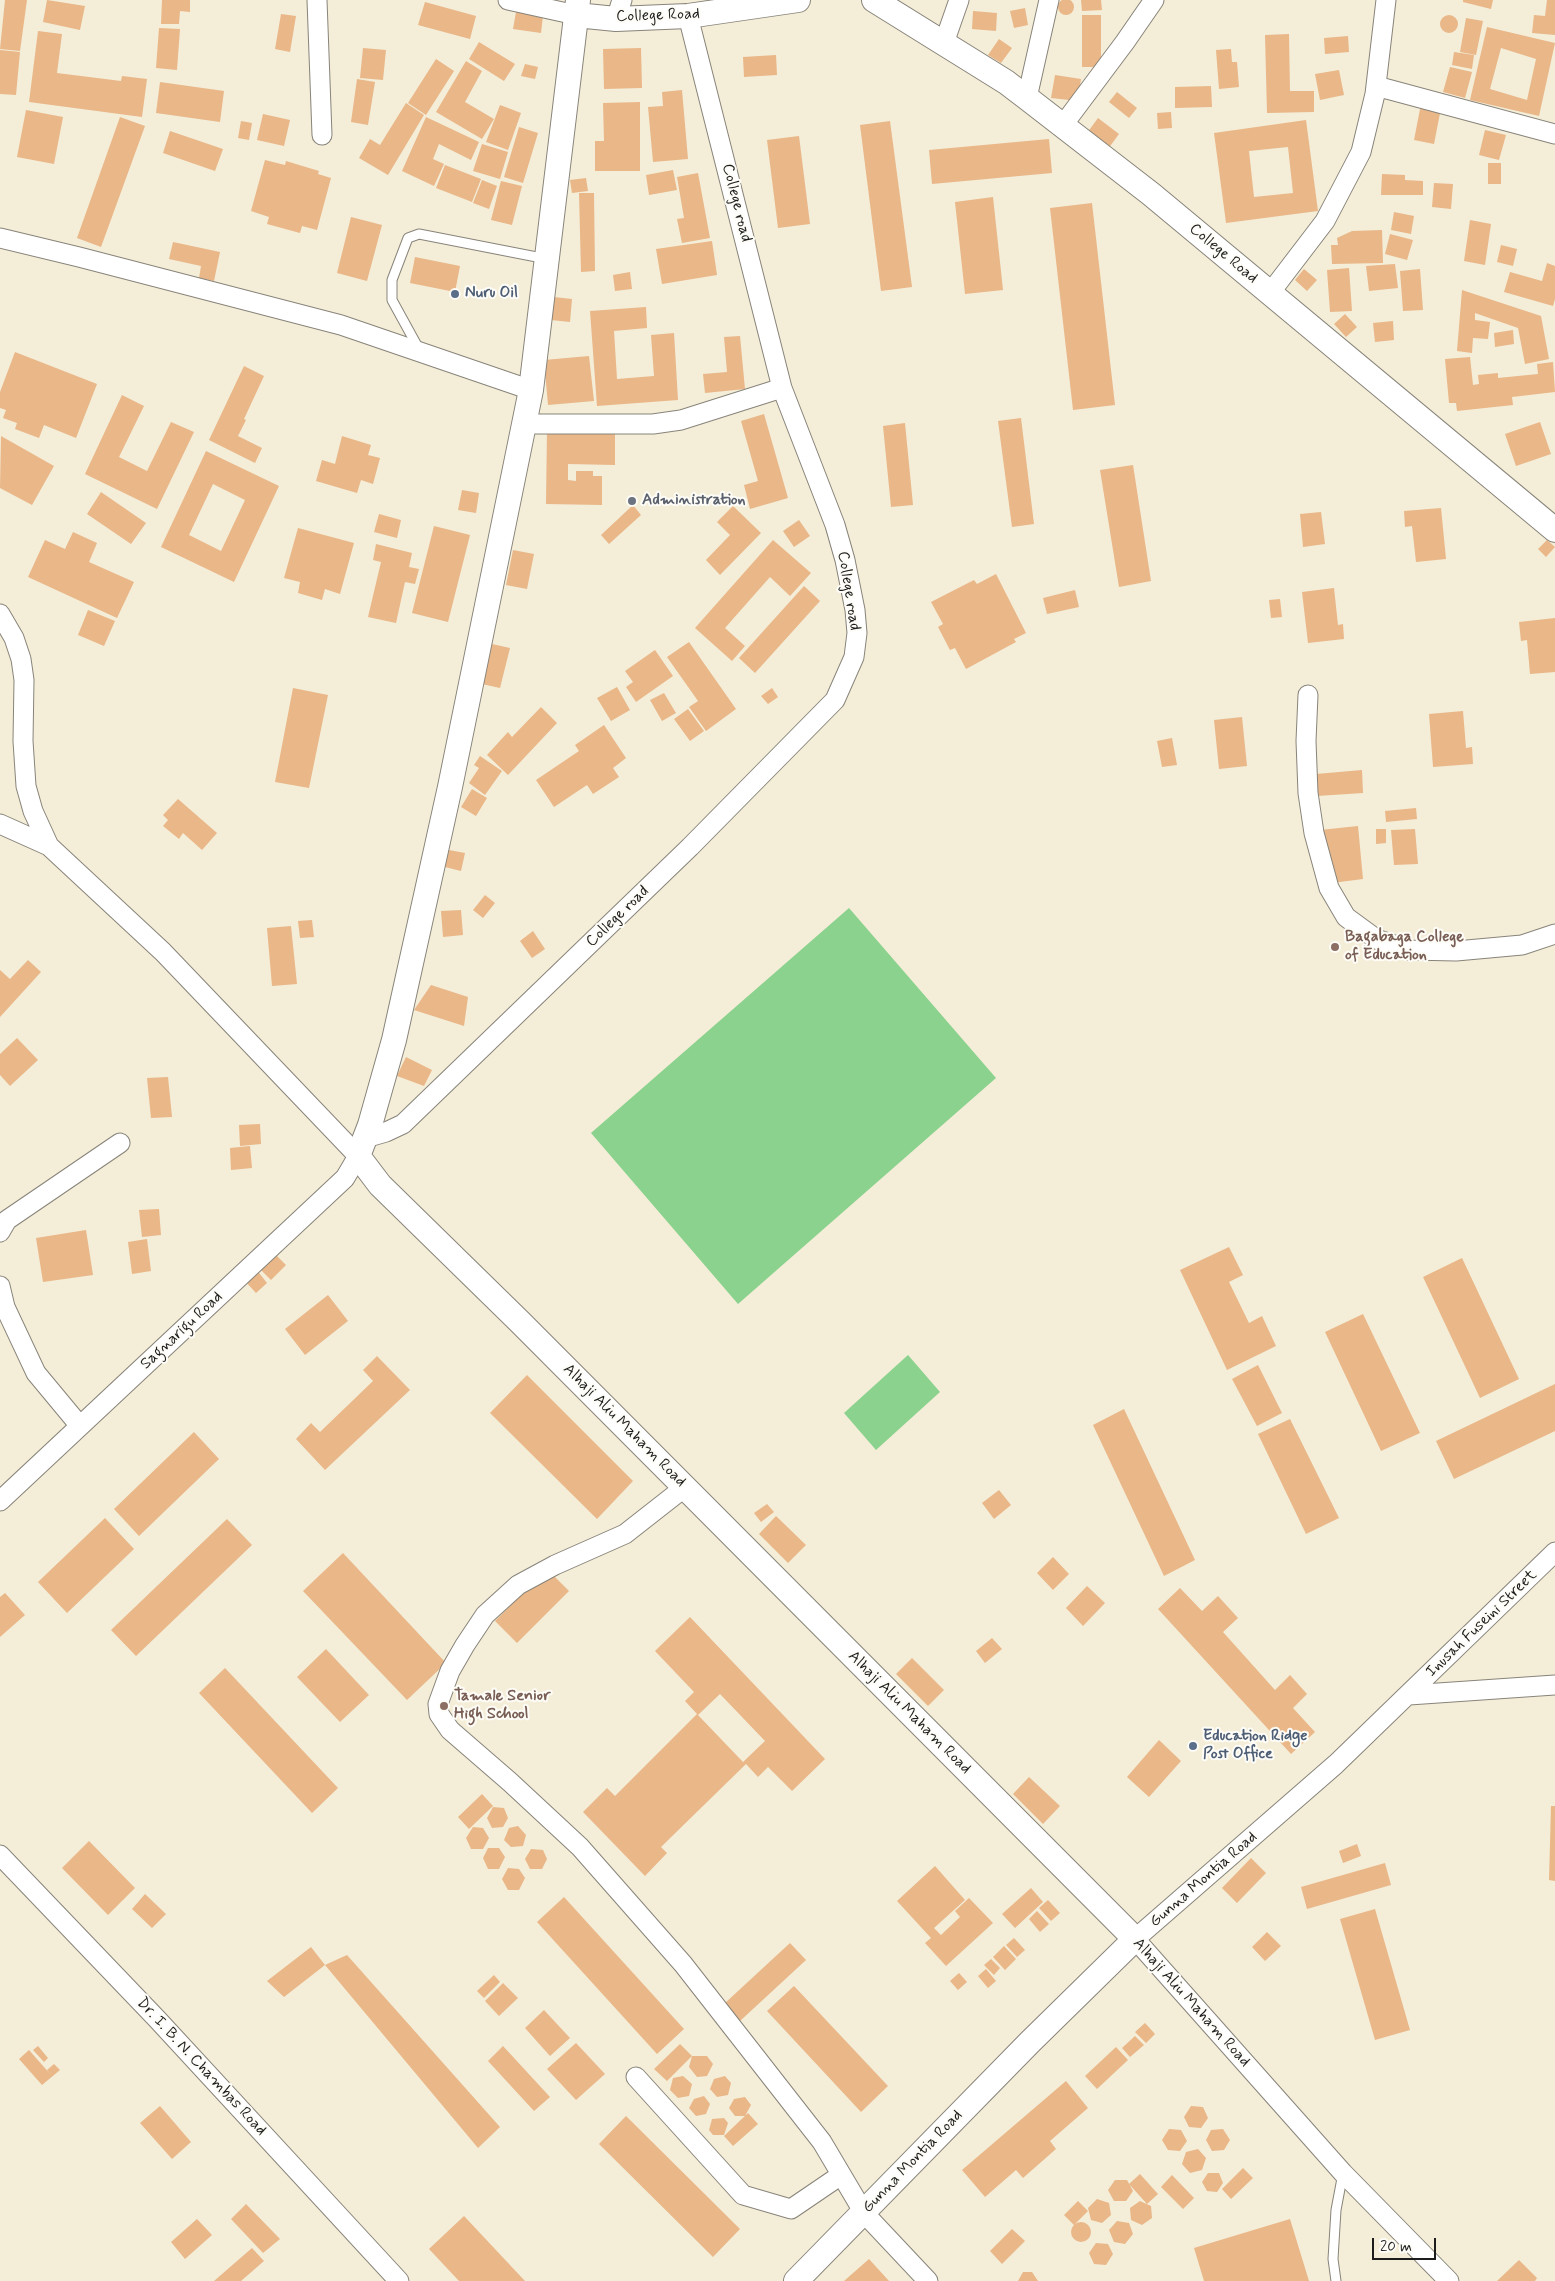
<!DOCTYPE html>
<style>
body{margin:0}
#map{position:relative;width:1555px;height:2281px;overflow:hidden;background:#f4edd8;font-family:Mynerve,sans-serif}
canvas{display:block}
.scale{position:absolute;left:1372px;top:2238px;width:64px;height:22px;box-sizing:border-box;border:2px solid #1c1c1c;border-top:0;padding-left:6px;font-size:15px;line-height:18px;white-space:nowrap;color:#1c1c1c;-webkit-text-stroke:4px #fdfcf7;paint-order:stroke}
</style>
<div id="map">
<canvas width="1555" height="2281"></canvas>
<div class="scale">20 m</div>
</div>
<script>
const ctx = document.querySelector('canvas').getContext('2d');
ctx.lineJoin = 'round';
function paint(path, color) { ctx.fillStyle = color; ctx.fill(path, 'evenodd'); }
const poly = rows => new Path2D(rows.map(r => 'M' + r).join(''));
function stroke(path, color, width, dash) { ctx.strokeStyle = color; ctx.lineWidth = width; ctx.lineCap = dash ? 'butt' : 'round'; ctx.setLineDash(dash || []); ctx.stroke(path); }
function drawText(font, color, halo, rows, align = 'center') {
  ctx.font = font + ' Mynerve,sans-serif'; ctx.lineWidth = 4; ctx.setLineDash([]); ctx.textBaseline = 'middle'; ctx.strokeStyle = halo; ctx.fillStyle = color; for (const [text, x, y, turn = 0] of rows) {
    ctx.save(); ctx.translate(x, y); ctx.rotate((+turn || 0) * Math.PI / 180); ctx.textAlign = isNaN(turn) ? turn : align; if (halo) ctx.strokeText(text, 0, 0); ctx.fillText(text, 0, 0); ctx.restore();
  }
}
const green = poly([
 [849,908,996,1078,738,1304,591,1133],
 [908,1355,940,1392,876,1450,844,1413]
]);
const building = poly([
 '1058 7a8 8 0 1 1 16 0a8 8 0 1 1-16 0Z',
 [5,0,27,0,20,51,0,49],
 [47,0,85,6,80,30,43,22],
 [162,0,190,0,190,12,180,11,179,24,161,24],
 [1081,0,1101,0,1102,10,1082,11],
 [1463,0,1493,0,1491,9,1463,2],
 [1547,0,1555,0,1555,35,1532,33,1534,15,1545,16],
 [425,2,476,16,470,39,418,25],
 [1025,8,1028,25,1014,28,1010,11],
 [973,11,997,13,996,31,972,29],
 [516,12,543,16,541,33,513,29],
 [281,14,296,16,290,52,275,49],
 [1082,15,1101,15,1101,67,1082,67],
 '1440 24a9 9 0 1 1 18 0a9 9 0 1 1-18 0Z',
 [1466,18,1483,21,1476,55,1460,52],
 [1487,27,1555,43,1539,116,1470,100],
 [1501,48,1536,59,1527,100,1490,89],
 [159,28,180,29,177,70,156,68],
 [38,31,62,34,57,73,121,81,122,76,147,79,142,117,29,102],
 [1289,34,1290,91,1314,91,1314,112,1267,113,1265,35],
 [1348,36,1349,52,1325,54,1324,38],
 [999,39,1012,48,1001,63,988,55],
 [479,42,515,64,504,81,469,59],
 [363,48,386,50,383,80,360,78],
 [641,48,642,88,604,89,603,49],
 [1231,49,1232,62,1237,62,1239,87,1219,89,1216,50],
 [0,50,20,52,16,95,0,94],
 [1454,52,1474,55,1472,69,1452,65],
 [776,55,777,75,744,77,743,57],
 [436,59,454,71,426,115,408,103],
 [466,61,482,71,465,102,494,119,482,139,436,112],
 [525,64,538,67,535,79,521,76],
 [1450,67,1472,72,1465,98,1443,92],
 [1339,70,1344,95,1320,100,1315,74],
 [1055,75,1081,79,1078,101,1051,98],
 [357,79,375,82,368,125,351,122],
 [160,82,224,91,220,122,156,113],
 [1211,86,1212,107,1175,108,1175,87],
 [682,90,688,159,653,162,648,107,663,106,662,92],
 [1117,92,1137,108,1129,118,1109,102],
 [640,102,640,171,595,171,595,141,604,141,603,103],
 [406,103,424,115,388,175,359,158,370,139,380,145],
 [1421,104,1441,108,1434,144,1414,140],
 [500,105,521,113,508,150,486,142],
 [26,110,63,117,54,164,17,157],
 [1171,112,1172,128,1158,129,1157,113],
 [263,114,290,120,284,146,257,140],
 [120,117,145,126,101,247,77,238],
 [426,117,479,142,471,160,439,144,433,159,444,164,434,186,402,171],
 [1098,118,1119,134,1108,149,1087,133],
 [1306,120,1318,211,1226,223,1214,133],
 [1288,147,1293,193,1254,197,1249,151],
 [241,121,252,123,249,140,238,138],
 [890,121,912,287,881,291,860,125],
 [519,127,538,133,523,183,504,177],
 [1485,130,1506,135,1499,160,1479,155],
 [170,131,223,149,215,171,163,153],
 [799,136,810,224,778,228,767,140],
 [1049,139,1052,173,932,184,929,150],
 [482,144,508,152,500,179,473,171],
 [265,160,285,165,286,161,319,171,318,174,331,178,317,230,302,226,300,233,267,224,269,217,251,211],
 [1488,163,1501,163,1501,184,1488,184],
 [445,165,481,179,472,202,436,188],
 [673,170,677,190,649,195,646,175],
 [698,173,710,238,682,243,677,219,684,218,677,177],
 [1382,174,1405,175,1405,180,1423,181,1423,195,1381,195],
 [586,178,588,191,572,193,570,180],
 [482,180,497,186,489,209,473,203],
 [501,181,522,186,512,225,491,220],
 [1434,183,1453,184,1451,209,1432,207],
 [579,193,594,193,595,271,581,272],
 [993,197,1003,290,965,294,955,202],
 [1092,203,1115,405,1073,410,1050,208],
 [1394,212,1414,216,1411,234,1391,230],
 [351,217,382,225,367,281,337,273],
 [1470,220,1491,224,1485,265,1464,261],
 [1382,230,1383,263,1332,264,1331,245,1338,245,1337,238,1352,231],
 [1390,234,1413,240,1407,260,1385,254],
 [712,241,717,275,662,284,656,249],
 [173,242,220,252,214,281,199,278,201,266,169,259],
 [1501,245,1517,249,1513,266,1497,262],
 [415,257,460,266,455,292,410,283],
 [1547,263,1555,266,1555,299,1553,306,1504,292,1510,272,1542,281],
 [1395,264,1398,288,1369,291,1366,266],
 [1349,268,1352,311,1330,312,1327,270],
 [1304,269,1317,280,1307,291,1295,280],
 [1420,269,1423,310,1403,311,1400,271],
 [630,272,632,289,615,291,613,275],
 [1462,290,1541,316,1549,359,1525,364,1518,328,1475,313,1475,320,1490,322,1488,339,1473,338,1472,353,1457,351],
 [554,297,572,299,570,322,551,320],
 [646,307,647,328,614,331,617,379,654,376,651,335,674,333,678,400,597,406,590,311],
 [1345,314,1357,327,1346,337,1334,324],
 [1393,321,1394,340,1375,342,1373,323],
 [1513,330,1514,344,1495,347,1494,333],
 [740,336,745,389,705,393,703,374,727,372,724,337],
 [15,352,97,384,76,438,44,425,39,438,15,429,17,423,3,418,6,410,0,408,0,392],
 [589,356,594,401,548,405,544,360],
 [1470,357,1473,385,1479,384,1478,375,1498,373,1498,378,1538,374,1537,364,1553,362,1555,392,1512,397,1513,405,1457,411,1456,403,1449,403,1445,359],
 [244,366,264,376,244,419,246,420,238,436,262,448,255,463,209,440],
 [122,395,144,406,119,457,147,471,171,422,194,432,157,509,85,474],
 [764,414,788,498,750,509,744,485,758,481,741,421],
 [1021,418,1034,524,1012,527,998,421],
 [1540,422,1551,454,1516,466,1505,434],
 [905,423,913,505,891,507,883,426],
 [547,430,615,431,615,465,568,464,568,480,576,481,576,471,593,471,593,476,602,476,602,505,546,504],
 [1,436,54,466,32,505,0,488],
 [342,436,371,445,368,455,380,458,373,484,361,480,357,493,316,481,322,460,335,464],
 [206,451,279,486,234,582,161,547],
 [213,484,245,500,221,551,189,535],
 [1133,465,1151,581,1119,587,1100,470],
 [462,490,479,493,476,513,458,510],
 [101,492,146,523,131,544,87,514],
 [633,505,641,515,609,544,601,535],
 [733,506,761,533,720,575,706,560,730,535,717,522],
 [1441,508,1446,559,1416,562,1412,526,1405,527,1404,511],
 [1321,512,1325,544,1303,547,1300,514],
 [379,514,401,520,397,538,374,532],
 [799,520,810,536,794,547,783,531],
 [434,526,470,535,448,622,412,613],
 [298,528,354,543,340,594,325,589,322,600,298,593,300,582,284,578],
 [73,532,97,543,89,562,134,582,117,618,28,577,45,540,65,549],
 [773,540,811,573,790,596,770,577,725,628,745,646,732,661,695,628],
 [1547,540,1555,547,1546,557,1538,549],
 [376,544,412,553,409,567,419,569,415,584,405,582,396,623,368,617,381,562,373,560],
 [513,550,534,554,527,589,506,585],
 [996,574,1026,633,1014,639,1016,642,966,669,955,648,950,650,938,627,943,624,931,602,974,580,977,584],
 [804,586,820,601,755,673,739,658],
 [1334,588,1338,625,1343,624,1344,639,1308,643,1302,592],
 [1075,590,1079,607,1047,614,1043,598],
 [1280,599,1282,617,1271,618,1269,600],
 [88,610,115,621,104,646,78,635],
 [1555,618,1555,672,1530,674,1527,640,1521,641,1519,622],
 [689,642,736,709,706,731,689,707,698,701,667,657],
 [492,644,510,648,500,688,482,684],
 [655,650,673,676,636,702,626,687,633,682,625,671],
 [617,687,630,710,611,721,597,698],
 [293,688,328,695,309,788,275,782],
 [772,688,778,697,768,704,761,696],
 [664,693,676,713,662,721,650,700],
 [541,707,557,723,508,775,487,755,508,732,512,737],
 [688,709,704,731,690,741,674,719],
 [1463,711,1466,748,1472,747,1473,764,1433,767,1429,714],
 [1242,717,1247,766,1219,769,1214,720],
 [604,725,626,758,613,768,619,777,593,794,587,785,554,807,536,780,579,751,575,745],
 [1172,738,1177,765,1162,767,1157,741],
 [480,756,502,771,485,795,469,783,479,768,474,765],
 [1362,770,1363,793,1317,796,1316,774],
 [472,789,487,798,476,816,461,807],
 [178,799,217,833,202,850,183,833,179,839,163,826,168,820,163,815],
 [1416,808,1417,819,1386,822,1385,811],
 [1358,826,1363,879,1332,883,1328,846,1322,847,1320,830],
 [1376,829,1386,829,1386,843,1376,844],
 [1415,829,1418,864,1394,865,1391,830],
 [449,850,465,853,461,871,445,867],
 [485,895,495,903,483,918,473,910],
 [461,910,463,935,443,937,441,911],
 [312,920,314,937,300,938,298,921],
 [291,926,297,984,272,986,267,928],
 [533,931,545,949,532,958,520,941],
 [28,960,41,972,0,1017,0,970,10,979],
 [431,985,468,997,464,1026,414,1010],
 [17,1038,38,1060,10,1086,0,1075,0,1054],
 [406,1057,432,1070,424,1086,397,1076],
 [168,1077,172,1117,151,1118,147,1078],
 [260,1124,261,1144,240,1146,239,1125],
 [250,1146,252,1168,231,1170,230,1148],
 [159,1209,161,1235,142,1237,139,1210],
 [86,1230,93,1275,43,1282,36,1238],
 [147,1239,151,1271,132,1274,128,1242],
 [1229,1247,1243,1275,1229,1282,1249,1323,1262,1316,1276,1346,1227,1370,1180,1270],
 [274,1253,286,1265,271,1280,259,1268],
 [1462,1258,1519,1379,1480,1398,1423,1277],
 [256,1269,267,1283,256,1293,244,1280],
 [328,1295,348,1321,305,1355,285,1329],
 [1363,1314,1420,1433,1381,1451,1325,1332],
 [377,1356,410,1390,325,1470,296,1439,311,1423,320,1432,373,1381,363,1370],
 [1258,1365,1282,1413,1257,1426,1232,1379],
 [527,1375,633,1481,597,1519,490,1413],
 [1555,1384,1555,1431,1454,1479,1436,1441],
 [1124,1409,1195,1560,1164,1576,1093,1425],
 [1290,1419,1339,1518,1306,1534,1258,1434],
 [194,1432,219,1459,139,1536,114,1509],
 [999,1490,1011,1505,994,1519,982,1503],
 [767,1504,774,1512,761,1522,754,1513],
 [776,1516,806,1545,788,1563,759,1534],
 [105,1518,134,1549,67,1613,38,1582],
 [227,1519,252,1545,136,1656,111,1630],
 [343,1553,446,1663,407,1700,303,1591],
 [1053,1557,1069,1574,1053,1590,1037,1573],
 [547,1569,569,1591,517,1643,495,1621],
 [1087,1586,1105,1603,1083,1626,1066,1608],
 [1180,1588,1202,1611,1218,1596,1238,1618,1223,1632,1275,1690,1290,1675,1307,1694,1293,1708,1315,1732,1291,1754,1158,1609],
 [5,1593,25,1615,0,1637,0,1597],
 [690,1617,825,1759,792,1791,768,1767,758,1777,746,1764,661,1847,667,1853,645,1876,583,1812,607,1788,615,1796,697,1714,743,1762,765,1741,720,1694,698,1715,685,1701,694,1692,655,1651],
 [992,1638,1002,1649,985,1663,976,1651],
 [326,1649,369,1695,340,1722,297,1677],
 [912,1658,944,1690,928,1706,896,1674],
 [225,1668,338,1788,312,1813,199,1693],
 [1159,1740,1181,1761,1149,1797,1127,1777],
 [1029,1777,1060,1806,1043,1824,1013,1794],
 [482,1794,493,1806,469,1829,458,1817],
 [1551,1806,1555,1806,1555,1881,1549,1880],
 [493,1807,504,1808,508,1818,503,1827,492,1828,487,1818],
 [518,1826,526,1835,523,1846,511,1847,504,1840,509,1828],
 [473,1827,483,1828,489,1838,483,1849,471,1849,466,1838],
 [89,1841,135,1888,108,1915,62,1868],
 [1357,1844,1361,1856,1343,1863,1339,1851],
 [488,1848,499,1848,505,1857,499,1869,488,1869,483,1858],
 [531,1849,543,1850,547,1859,542,1869,530,1869,525,1859],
 [1251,1858,1266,1873,1237,1903,1222,1888],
 [1385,1863,1391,1885,1307,1909,1301,1887],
 [935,1866,965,1900,934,1928,941,1935,960,1917,955,1911,969,1898,993,1923,946,1966,925,1943,931,1938,897,1901],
 [508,1868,519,1869,525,1878,519,1890,508,1890,502,1879],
 [1031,1888,1043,1902,1015,1928,1002,1914],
 [145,1894,166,1914,152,1928,132,1909],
 [564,1897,684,2029,657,2054,537,1922],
 [1048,1900,1060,1913,1051,1921,1039,1908],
 [1375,1909,1410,2030,1375,2040,1340,1919],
 [1037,1911,1049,1924,1040,1932,1029,1919],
 [1267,1932,1281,1946,1265,1961,1252,1947],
 [1014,1938,1025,1950,1017,1957,1006,1945],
 [790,1943,806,1960,740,2021,724,2004],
 [1004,1946,1016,1959,1005,1970,993,1957],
 [311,1947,325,1965,284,1997,267,1981],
 [347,1955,500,2127,478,2148,325,1965],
 [991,1959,1000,1968,994,1975,984,1965],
 [986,1969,996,1981,988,1988,978,1976],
 [959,1973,967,1982,958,1990,950,1981],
 [494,1975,500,1982,484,1998,477,1991],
 [503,1983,518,1998,499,2016,485,2001],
 [794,1986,888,2086,861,2112,767,2011],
 [544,2010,570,2038,550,2056,525,2028],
 [1145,2023,1155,2034,1146,2043,1135,2032],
 [1135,2036,1144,2045,1130,2057,1122,2048],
 [576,2043,605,2074,576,2100,547,2069],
 [680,2044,692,2056,667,2081,654,2069],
 [38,2046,48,2058,44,2062,33,2050],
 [503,2046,550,2097,534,2111,488,2061],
 [1116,2047,1128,2060,1097,2089,1085,2076],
 [29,2050,51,2075,47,2070,54,2064,60,2070,42,2085,19,2059],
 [692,2056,707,2056,713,2064,707,2076,697,2077,689,2067],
 [683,2076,692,2084,689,2096,678,2098,670,2090,673,2078],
 [725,2076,731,2083,728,2095,717,2097,710,2089,714,2079],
 [1066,2081,1088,2108,1050,2141,1056,2149,1023,2178,1016,2170,985,2197,962,2170],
 [704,2096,710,2104,706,2114,696,2116,689,2108,694,2099],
 [745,2097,751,2105,745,2116,735,2116,729,2108,734,2099],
 [160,2106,191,2142,172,2159,140,2123],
 [1191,2106,1203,2107,1208,2118,1201,2128,1189,2127,1184,2117],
 [748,2113,758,2124,733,2146,724,2136],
 [626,2116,740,2229,713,2257,599,2144],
 [724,2118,728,2123,724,2135,713,2135,709,2130,712,2119],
 [1169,2129,1181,2130,1187,2141,1180,2151,1168,2150,1162,2140],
 [1223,2129,1230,2140,1224,2150,1212,2151,1206,2140,1211,2130],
 [1198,2149,1206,2158,1202,2170,1190,2173,1182,2164,1186,2152],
 [1243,2168,1253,2178,1231,2199,1222,2189],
 [1208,2173,1219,2173,1223,2183,1217,2192,1207,2191,1202,2182],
 [1140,2174,1158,2194,1147,2204,1129,2184],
 [1172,2175,1194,2198,1183,2209,1161,2187],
 [1115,2180,1127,2180,1133,2191,1126,2201,1114,2201,1108,2190],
 [1097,2199,1109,2203,1111,2215,1102,2223,1091,2220,1088,2208],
 [1078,2201,1088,2211,1074,2225,1064,2215],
 [1140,2201,1151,2206,1152,2218,1142,2225,1131,2220,1130,2208],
 [246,2204,280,2239,263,2253,231,2219],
 [464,2216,525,2281,459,2281,429,2249],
 [197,2219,212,2235,185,2259,171,2242],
 [1290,2219,1309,2281,1204,2281,1194,2248],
 [1117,2221,1129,2223,1133,2234,1125,2244,1114,2242,1109,2230],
 '1071 2232a10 10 0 1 1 20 0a10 10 0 1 1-20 0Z',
 [1012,2229,1025,2241,1002,2264,990,2251],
 [1096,2243,1108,2244,1113,2254,1106,2265,1094,2264,1089,2253],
 [252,2248,264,2261,241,2281,214,2281],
 [869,2259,889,2281,844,2281],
 [1519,2260,1537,2278,1535,2281,1497,2281],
 [1023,2272,1032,2272,1038,2281,1018,2281]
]);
const service = poly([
 [420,351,392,300,392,280,408,238,419,234,547,259],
 [1336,2281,1333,2259,1336,2210,1343,2173]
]);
const minor = poly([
 [317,0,322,135],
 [508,0,576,15],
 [616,19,622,0],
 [944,43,959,0],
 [1376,86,1555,134],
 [1027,98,1049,0],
 [1063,125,1125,42,1154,0],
 [0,238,79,257,341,325,531,390],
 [1270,293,1325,221,1361,152,1375,94,1386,0],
 [524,424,653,424,681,420,782,388],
 [0,614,14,638,21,659,24,680,23,741,26,786,33,811,49,846],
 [1308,695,1306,741,1308,793,1314,833,1329,888,1346,917,1376,939,1409,950,1456,951,1522,945,1555,934],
 [0,824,49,846,163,952,358,1156,345,1178,0,1501],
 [365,1138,386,1132,403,1124,690,847,835,700,854,657,857,633,855,610,845,560,835,525,782,388,688,16],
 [0,1232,7,1220,120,1143],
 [0,1286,5,1307,36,1373,80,1426],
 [685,1487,625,1534,555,1565,518,1585,485,1615,465,1645,450,1671,438,1704,439,1714,450,1730,510,1782,580,1847,683,1964,822,2142,864,2213,928,2281],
 [1409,1695,1555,1685],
 [0,1855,157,2019,399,2281],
 [636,2077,743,2195,791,2209,841,2175],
 [1449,2281,1343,2173,1135,1939,1336,1764,1555,1552]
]);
const tertiary = poly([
 [578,0,531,390,450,787,394,1040,370,1125,358,1156,380,1185,520,1322,1135,1939,1030,2042,796,2281],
 [874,0,1006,82,1027,98,1151,194,1555,530],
 [576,15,616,19,688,16,798,0]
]);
const markers = [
 [455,294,5,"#5c6f8a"],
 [632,501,5,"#6b7280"],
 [1335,947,5,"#8d6e63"],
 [444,1706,5,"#8d6e63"],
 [1193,1746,5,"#5c6f8a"]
];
const streetNames = [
 ["College Road",658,16,-2],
 ["College road",736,203,76],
 ["College Road",1223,254,40],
 ["College road",848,591,81],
 ["College road",618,917,-44],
 ["Sagnarigu Road",182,1331,-43],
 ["Alhaji Aliu Maham Road",624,1426,45],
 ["Inusah Fuseini Street",1482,1624,-44],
 ["Alhaji Aliu Maham Road",909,1713,45],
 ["Gunna Montia Road",1204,1880,-41],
 ["Alhaji Aliu Maham Road",1191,2003,48],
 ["Dr. I. B. N. Chambas Road",201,2067,47],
 ["Gunna Montia Road",913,2162,-46]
];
const serviceNames = [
 ["Nuru Oil",465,294],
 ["Education Ridge",1203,1737],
 ["Post Office",1203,1755]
];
const worshipNames = [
 ["Administration",642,501]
];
const educationNames = [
 ["Bagabaga College",1345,938],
 ["of Education",1345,956],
 ["Tamale Senior",454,1697],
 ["High School",454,1715]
];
paint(green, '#8ad28d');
paint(building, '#e9b788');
stroke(service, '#88847a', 11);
stroke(minor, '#88847a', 21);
stroke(tertiary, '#88847a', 26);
stroke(service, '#fff', 9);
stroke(minor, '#fff', 19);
stroke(tertiary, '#fff', 24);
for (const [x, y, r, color] of markers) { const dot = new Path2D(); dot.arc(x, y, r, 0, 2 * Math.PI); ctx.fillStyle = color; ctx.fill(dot); stroke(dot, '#fdfcf7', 2); }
drawText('16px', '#1c1c1c', '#fdfcf7', streetNames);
drawText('bold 16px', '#4e5e75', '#fdfcf7', serviceNames, 'left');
drawText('bold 16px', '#5b616d', '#fdfcf7', worshipNames, 'left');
drawText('bold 16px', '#785e54', '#fdfcf7', educationNames, 'left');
</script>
